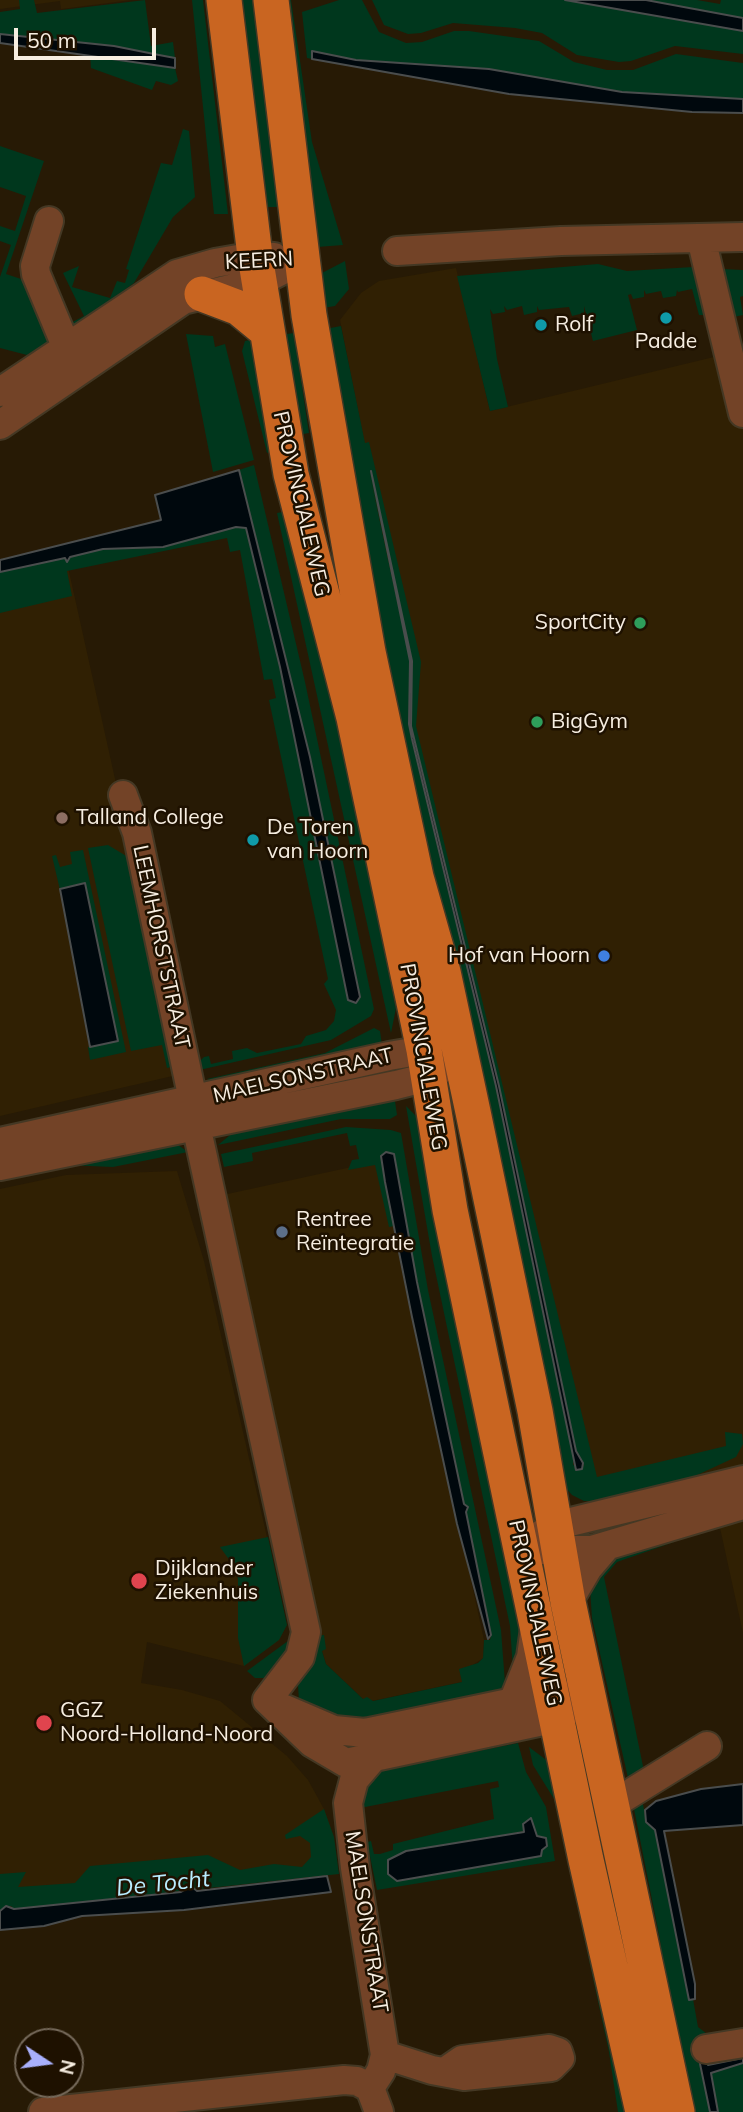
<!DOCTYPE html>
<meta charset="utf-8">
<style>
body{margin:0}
#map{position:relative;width:743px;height:2112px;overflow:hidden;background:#271a05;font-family:Mulish,sans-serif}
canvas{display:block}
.north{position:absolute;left:14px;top:2028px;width:70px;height:70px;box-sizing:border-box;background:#1e1100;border:2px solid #75695a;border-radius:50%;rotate:103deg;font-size:19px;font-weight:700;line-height:28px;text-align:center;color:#f7eee1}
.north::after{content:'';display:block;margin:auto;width:24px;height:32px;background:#a9b0fc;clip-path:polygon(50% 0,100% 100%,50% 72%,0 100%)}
.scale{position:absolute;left:14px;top:28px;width:142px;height:32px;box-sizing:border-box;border:4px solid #f7eee1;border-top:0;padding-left:9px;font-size:21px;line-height:24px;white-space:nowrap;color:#f7eee1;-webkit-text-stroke:5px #1e1100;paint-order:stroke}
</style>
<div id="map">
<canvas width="743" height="2112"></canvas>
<div class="north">N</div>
<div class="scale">50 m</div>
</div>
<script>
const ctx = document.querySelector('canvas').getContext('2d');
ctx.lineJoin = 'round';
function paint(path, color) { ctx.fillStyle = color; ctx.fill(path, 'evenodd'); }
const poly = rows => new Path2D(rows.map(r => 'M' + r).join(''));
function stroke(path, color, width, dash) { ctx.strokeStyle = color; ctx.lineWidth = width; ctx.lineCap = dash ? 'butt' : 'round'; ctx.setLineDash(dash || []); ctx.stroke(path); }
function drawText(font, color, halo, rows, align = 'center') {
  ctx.font = font + ' Mulish,sans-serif'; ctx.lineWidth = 5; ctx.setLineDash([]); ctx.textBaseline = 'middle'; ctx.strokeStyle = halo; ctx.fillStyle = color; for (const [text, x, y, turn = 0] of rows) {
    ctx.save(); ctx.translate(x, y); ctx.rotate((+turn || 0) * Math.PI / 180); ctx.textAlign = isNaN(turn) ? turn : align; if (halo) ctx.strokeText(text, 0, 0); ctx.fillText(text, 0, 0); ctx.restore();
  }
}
const built = poly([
 [0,0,132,0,61,9,60,1,0,9],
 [456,268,490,411,743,350,743,1633,708,1473,598,1501,576,1470,496,1086,412,739,368,461,340,320,361,293,379,281],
 [66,558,178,1063,177,1075,0,1116,0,572],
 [379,1161,484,1640,483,1658,473,1665,462,1682,372,1701,363,1699,326,1664,322,1651,324,1635,316,1636,223,1195],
 [177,1171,204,1261,287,1625,279,1640,244,1666,147,1642,141,1683,182,1690,220,1701,287,1756,308,1780,324,1809,334,1837,339,1874,0,1910,0,1189,66,1175]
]);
const green = poly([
 [19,0,34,0,37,13,145,0,151,46,173,42,175,58,114,46,0,34,0,12,20,9],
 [192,0,203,0,228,214,214,214],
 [236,0,263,0,288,207,262,207],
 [280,0,291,0,312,142,343,245,317,247],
 [339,0,362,0,379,32,406,43,422,42,454,31,469,31,539,41,574,62,607,70,633,70,676,54,743,63,743,99,622,92,489,69,356,60,312,52,312,59,307,58,302,12],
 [372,0,565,0,743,31,743,54,675,46,631,61,619,62,577,55,542,33,515,28,453,23,421,33,408,34,384,25],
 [646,0,697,0,720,4,721,0,743,0,743,18],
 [90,54,175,68,178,81,171,85,156,81,152,90,91,68],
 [183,129,189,131,195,197,173,217,134,283,67,333,65,326,84,316,63,273,79,266,72,287,110,298,117,281,125,283,129,270,126,269,161,163,172,165],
 [0,146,44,161,6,274,27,281,51,341,27,355,0,348,0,277,11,245,0,241,0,226,15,231,26,196,0,187],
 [345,261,349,289,335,306,323,308,319,280,322,273],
 [598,264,627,271,693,267,704,315,699,315,692,289,678,292,677,290,676,296,663,298,661,291,646,294,644,290,644,297,633,299,631,294,628,295,637,330,593,341,584,306,584,313,572,316,569,307,539,310,537,306,537,312,524,315,522,306,507,310,504,306,505,312,493,314,490,309,497,359,508,407,490,411,457,276],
 [722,269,743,270,743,296,740,297,743,315,734,317],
 [341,326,365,443,369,442,421,662,416,726,597,1477,726,1446,725,1432,742,1434,743,1444,736,1457,695,1476,598,1501,584,1501,572,1495,558,1479,408,782,325,329],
 [369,471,412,661,411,726,499,1086,576,1451,584,1466,573,1465,574,1456,496,1086,412,739,409,724,410,661],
 [294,333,309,433,298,435,279,335],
 [186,334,213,336,215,347,225,344,254,460,213,472],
 [259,338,270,452,267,453,242,351,245,341],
 [254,465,305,682,374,1009,371,1016,331,1040,195,1071,196,1065,204,1057,209,1056,211,1064,233,1059,232,1051,247,1048,257,1053,301,1044,306,1036,326,1030,334,1021,336,1010,324,984,328,979,269,700,276,698,272,679,264,680,240,550,230,552,227,538,67,571,72,596,0,613,0,572,66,558,68,561,69,557,103,549,163,547,236,527,246,528,280,667,348,1000,357,1000,360,996,310,757,239,470],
 [282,512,298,556,335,690,346,767,396,1008,391,1033,277,513],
 [108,845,128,857,172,1060,171,1067,167,1068,162,1045,131,1051,88,848],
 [83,850,126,1052,90,1060,88,1047,117,1041,84,884,60,890,52,856,56,855,60,867,72,864,70,852],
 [374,1028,380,1031,382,1045,225,1087,207,1079,325,1053],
 [385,1099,395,1101,397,1115,390,1119,341,1119,218,1145,235,1131],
 [406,1106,424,1124,443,1262,519,1626,522,1644,513,1670,510,1626,432,1256],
 [346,1127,391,1130,401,1133,428,1290,501,1630,505,1683,497,1694,357,1727,299,1701,298,1685,316,1636,324,1635,326,1649,322,1651,326,1664,363,1699,367,1697,373,1701,462,1682,459,1669,478,1663,483,1658,484,1640,490,1640,491,1635,400,1198,385,1154,381,1156,394,1226,389,1227,375,1165,348,1170,352,1160,359,1159,356,1145,350,1146,347,1133,252,1153,253,1161,224,1167,221,1154],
 [169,1145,178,1145,188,1152,113,1167,65,1165],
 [268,1537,287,1625,279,1640,244,1666,238,1638,238,1579,233,1565,220,1547],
 [671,1540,674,1542,617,1562,604,1577,644,1771,628,1778,592,1618,590,1589,613,1555],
 [296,1635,272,1678,255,1678,247,1671],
 [518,1743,526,1772,546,1807,555,1861,377,1890,367,1842,371,1841,374,1854,380,1854,393,1850,393,1844,494,1819,490,1789,499,1787,498,1781,360,1808,359,1785,386,1766,418,1763],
 [535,1829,537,1836,546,1838,547,1846,542,1850,388,1870,398,1855],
 [529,1747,549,1762,626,2112,618,2112,609,2052,554,1799,533,1765],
 [647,1796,643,1804,646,1822,655,1830,689,1999,693,1999,698,2027,715,2040,699,2059,710,2112,688,2112,668,2017,660,1940,633,1804],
 [324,1809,334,1837,339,1874,14,1909,11,1906,0,1911,0,1874,26,1872,18,1887,75,1883,90,1866,208,1855,240,1870,274,1864,302,1867,311,1857,310,1843,300,1836,286,1839,285,1835],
 [743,2063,743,2112,718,2112,711,2072]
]);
const water = poly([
 [565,0,646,0,743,18,743,31,565,0],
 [0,34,114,46,159,55,175,58,175,68,0,43,0,34],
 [312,51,356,60,489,69,622,92,743,99,743,113,692,112,509,94,312,59,312,51],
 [239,470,310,757,360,997,356,1003,348,1000,280,667,246,528,236,527,163,547,103,549,70,557,67,562,65,558,0,572,0,560,161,520,155,495,239,470],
 [371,471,412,661,411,726,499,1086,576,1451,583,1463,582,1469,576,1470,496,1086,412,739,409,724,410,661,371,471],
 [85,883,118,1041,90,1047,60,889,85,883],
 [386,1152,394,1154,417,1282,464,1504,468,1507,466,1512,491,1635,488,1639,457,1524,412,1317,385,1182,381,1156,386,1152],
 [743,1784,743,1825,664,1831,695,1984,695,1999,689,2000,655,1830,646,1822,645,1810,656,1801,701,1789,743,1784],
 [531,1818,537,1836,546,1838,547,1846,542,1850,541,1856,397,1881,388,1874,388,1860,406,1851,524,1832,523,1824,531,1818],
 [327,1876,331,1892,184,1910,82,1916,44,1926,0,1930,0,1911,6,1906,14,1909,181,1892,191,1886,197,1891,327,1876],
 [705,2053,708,2065,743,2058,743,2063,711,2073,718,2112,710,2112,699,2059,705,2053]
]);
const minor = poly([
 [49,221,35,266,36,274,73,363],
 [701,238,743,413],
 [397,251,561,241,743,237],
 [0,392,177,274,215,263,255,256,274,257],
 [0,425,183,300,259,282,304,259],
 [123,795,137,833,193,1100],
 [196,1125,306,1632,300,1657,267,1700],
 [0,1142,389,1056,424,1050,444,1054],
 [0,1166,396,1085,428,1077,446,1066],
 [521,1548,554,1526,743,1480],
 [541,1550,592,1550,743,1505],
 [568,1602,588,1568,606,1547],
 [267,1700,312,1743,346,1763,557,1718,572,1708],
 [513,1702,531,1657,535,1628],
 [285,1709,334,1730,365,1733,552,1694,572,1696],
 [610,1806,707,1746],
 [706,2049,743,2043],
 [385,2055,432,2070,464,2076,551,2067,560,2058,558,2052,549,2049,462,2060,446,2071],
 [370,2088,381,2071,385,2055,355,1868,348,1803,354,1780,371,1760],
 [370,2088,379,2112],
 [43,2112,344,2080,357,2081,370,2088]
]);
const major = poly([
 [224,0,255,256,291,474,354,718,424,1050,450,1210,586,1860,643,2112],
 [271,0,309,315,368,652,416,877,443,972,473,1112,535,1411,568,1602,677,2112],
 [202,294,239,308,267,331]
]);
const markers = [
 [666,318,7,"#0f9aa8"],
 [541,325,7,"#0f9aa8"],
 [640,623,7,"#2e9e5b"],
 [537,722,7,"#2e9e5b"],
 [62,818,7,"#8d6e63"],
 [253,840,7,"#0f9aa8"],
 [604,956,7,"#3f7fe0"],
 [282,1232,7,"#5c6f8a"],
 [139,1581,9,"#e0444e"],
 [44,1723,9,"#e0444e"]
];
const streetNames = [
 ["KEERN",259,261,-3],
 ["PROVINCIALEWEG",301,504,77],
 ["LEEMHORSTSTRAAT",161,947,78],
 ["PROVINCIALEWEG",423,1057,80],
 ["MAELSONSTRAAT",303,1076,-13],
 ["PROVINCIALEWEG",535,1613,78],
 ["MAELSONSTRAAT",366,1922,81]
];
const poiNames = [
 ["Rolf",555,325],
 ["Padde",666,342,"center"],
 ["SportCity",626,623,"right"],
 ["BigGym",551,722],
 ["Talland College",76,818],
 ["De Toren",267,828],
 ["van Hoorn",267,852],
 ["Hof van Hoorn",590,956,"right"],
 ["Rentree",296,1220],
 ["Reïntegratie",296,1244],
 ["Dijklander",155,1569],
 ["Ziekenhuis",155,1593],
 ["GGZ",60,1711],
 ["Noord-Holland-Noord",60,1735]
];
const waterNames = [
 ["De Tocht",163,1884,-6]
];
paint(built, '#302003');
paint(green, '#00371d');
paint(water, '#00080d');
stroke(water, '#4a4d4d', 2);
stroke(minor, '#443824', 32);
stroke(major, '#443824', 38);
stroke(minor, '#734327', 28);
stroke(major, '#c96521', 35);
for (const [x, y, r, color] of markers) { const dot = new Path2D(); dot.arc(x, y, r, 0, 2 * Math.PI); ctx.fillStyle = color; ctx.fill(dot); stroke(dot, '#1e1100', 2.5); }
drawText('21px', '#f7eee1', '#1e1100', streetNames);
drawText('21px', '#f7eee1', '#1e1100', poiNames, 'left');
drawText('italic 23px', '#b9edff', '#1e1100', waterNames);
</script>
